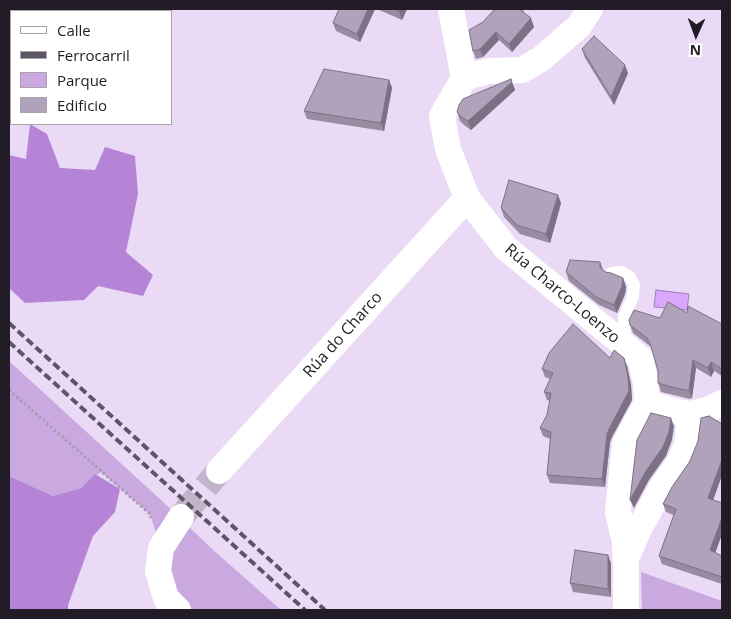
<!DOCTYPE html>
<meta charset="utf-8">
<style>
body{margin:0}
#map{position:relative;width:731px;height:619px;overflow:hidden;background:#eadaf5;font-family:"Open Sans",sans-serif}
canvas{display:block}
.frame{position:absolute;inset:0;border:10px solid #211c25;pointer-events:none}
.legend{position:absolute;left:10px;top:10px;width:162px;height:115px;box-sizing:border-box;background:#fff;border:1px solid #a6a4a8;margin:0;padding:6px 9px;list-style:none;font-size:15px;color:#211c25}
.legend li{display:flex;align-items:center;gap:10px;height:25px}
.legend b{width:25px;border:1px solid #a6a4a8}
.north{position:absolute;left:671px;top:10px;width:50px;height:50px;-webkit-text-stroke:4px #fff;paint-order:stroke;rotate:182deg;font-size:14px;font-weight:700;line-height:20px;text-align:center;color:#211c25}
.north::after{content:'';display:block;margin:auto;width:18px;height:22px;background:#211c25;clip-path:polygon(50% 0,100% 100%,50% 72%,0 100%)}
</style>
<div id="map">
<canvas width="731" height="619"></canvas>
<div class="frame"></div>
<ul class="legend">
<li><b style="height:6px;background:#fff"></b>Calle</li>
<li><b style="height:6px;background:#5d5564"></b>Ferrocarril</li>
<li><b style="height:14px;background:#c9a9e0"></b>Parque</li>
<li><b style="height:14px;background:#b1a2bc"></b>Edificio</li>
</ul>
<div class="north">N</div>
</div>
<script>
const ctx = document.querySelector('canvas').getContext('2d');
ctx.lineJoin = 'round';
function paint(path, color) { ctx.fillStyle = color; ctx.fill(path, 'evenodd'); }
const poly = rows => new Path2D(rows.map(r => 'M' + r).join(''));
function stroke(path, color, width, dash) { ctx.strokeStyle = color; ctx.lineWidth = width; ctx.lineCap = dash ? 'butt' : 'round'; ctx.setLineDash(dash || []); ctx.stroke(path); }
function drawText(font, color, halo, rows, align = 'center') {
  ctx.font = font + ' "Open Sans",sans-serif'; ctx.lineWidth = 5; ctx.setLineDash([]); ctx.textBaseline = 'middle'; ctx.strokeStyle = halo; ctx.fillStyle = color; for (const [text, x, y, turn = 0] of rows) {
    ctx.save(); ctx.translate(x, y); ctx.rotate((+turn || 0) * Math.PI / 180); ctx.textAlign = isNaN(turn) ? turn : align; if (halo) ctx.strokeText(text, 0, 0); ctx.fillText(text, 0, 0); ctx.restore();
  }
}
const green = poly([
 [9,361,161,500,211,548,281,610,178,610,161,548,150,514,101,472,81,488,53,496,9,476],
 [641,572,722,601,722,610,642,610]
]);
const forest = poly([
 [30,124,47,134,60,168,95,170,105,147,135,156,138,194,126,252,153,275,143,296,98,286,84,300,25,303,9,288,9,155,26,159],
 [95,474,120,489,115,512,93,536,68,605,68,610,9,610,9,476,53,496,81,488]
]);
const water = poly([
 [656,290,689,294,687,310,654,307,656,290]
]);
const minorTunnel = poly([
 [181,517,219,471]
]);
const path = poly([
 [9,390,150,514,151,518]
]);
const service = poly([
 [611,273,621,272,630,277,634,285,633,296,624,317,624,327,627,344]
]);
const minor = poly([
 [451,9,464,78],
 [464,78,442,116,448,149,467,198,506,248,640,358,646,383,647,403,625,444,618,512,625,543,626,574,626,610],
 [464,78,488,71,522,70,541,59,579,26,590,9],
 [647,403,674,411,690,414,710,409,722,403],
 [219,471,467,198],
 [626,559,638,531,662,487,679,463,687,444,690,414],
 [178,610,166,598,158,571,161,548,181,517]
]);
const rail = poly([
 [9,323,325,610],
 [9,342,305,610]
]);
const wall = poly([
 [375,9,360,42,336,31,333,23],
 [377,9,407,9,402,20],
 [495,9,523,9,524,13,534,27,512,52,499,40,483,57,476,59,473,51,483,22],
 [582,49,628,73,614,105,585,58],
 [9,50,11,50,11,81,9,80],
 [389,80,392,88,384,131,307,119,304,111],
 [512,82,515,90,471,130,464,125,460,121,457,112],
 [561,203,550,243,520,234,504,217,501,208],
 [603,271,623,278,626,287,625,294,617,313,599,305,569,281,566,272],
 [687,313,722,324,722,376,714,371,711,377,696,368,692,398,690,399,678,396,661,392,658,383,658,371,653,351,650,346,633,333,630,325,660,318],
 [610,358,627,366,631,385,632,400,612,437,610,442,605,487,550,483,547,475,550,439,543,436,540,428,547,415,550,401,547,400,544,392,550,379,545,377,542,369],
 [722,424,722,475,713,500,722,503,722,534,715,553,722,556,722,584,662,564,659,556,674,515,666,512,663,504],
 [611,563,611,597,573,592,570,583]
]);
const shadedWall = poly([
 [368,9,375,9,360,42,357,34],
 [400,9,407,9,402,20,399,11],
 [531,18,534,27,512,52,509,44],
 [496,32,499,40,483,57,480,49],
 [625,65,628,73,614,105,611,97],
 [389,80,392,88,384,131,381,123],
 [512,82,515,90,471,130,468,121],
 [558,195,561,203,550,243,546,234],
 [600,262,603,270,603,276,600,267],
 [623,278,626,287,625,294,617,313,614,305],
 [624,358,627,366,631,385,632,400,612,437,610,442,605,487,602,479,607,434],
 [693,360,696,368,692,398,689,390],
 [711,362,714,371,711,377,708,368],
 [671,418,674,426,672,440,666,456,649,480,634,508,630,500],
 [722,459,722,475,711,506,708,498],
 [722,518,722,534,713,559,710,550],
 [608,555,611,563,611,597,608,589]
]);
const building = poly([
 [114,9,117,9,122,11,112,11,114,9],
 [339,9,368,9,357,34,333,23,339,9],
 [393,9,400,9,399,11,393,9],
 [495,9,519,9,531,18,509,44,496,32,480,49,473,51,469,30,483,22,495,9],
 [594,36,625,65,611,97,582,49,594,36],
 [9,50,11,50,11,72,9,72,9,50],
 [324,69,389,80,381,123,304,111,324,69],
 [511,79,512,82,468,121,461,117,457,112,459,105,463,99,511,79],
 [509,180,558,195,546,234,517,225,501,208,509,180],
 [570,260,600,262,600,267,605,272,611,273,623,278,622,286,614,305,596,297,566,272,570,260],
 [668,302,687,313,688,306,722,324,722,369,711,362,708,368,693,360,689,390,687,390,675,388,658,383,658,371,651,346,647,338,630,325,629,320,634,310,660,318,668,302],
 [573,324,610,358,614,350,624,358,628,377,629,391,609,429,607,434,602,479,547,475,551,432,540,428,547,415,551,393,544,392,553,373,542,369,549,353,573,324],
 [651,413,671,418,669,432,663,447,646,471,630,500,637,440,651,413],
 [709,416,722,424,722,460,708,498,722,503,722,518,710,550,722,556,722,577,659,556,676,509,663,504,672,487,690,461,698,441,701,418,709,416],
 [575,550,608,555,608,589,570,583,575,550]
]);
const streetNames = [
 ["Rúa Charco-Loenzo",562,294,40],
 ["Rúa do Charco",343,335,-48]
];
paint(green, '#c9a9e0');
paint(forest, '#b684d6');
paint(water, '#daa7fc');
stroke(water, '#a27dbc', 1);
stroke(minorTunnel, '#c2b4cb', 26, [26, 13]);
stroke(path, '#a99cb1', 3, [2.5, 2.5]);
stroke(service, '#fff', 12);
stroke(minor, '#fff', 26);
stroke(rail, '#5d5564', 4, [8, 4]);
paint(wall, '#988ba2');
paint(shadedWall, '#7c7184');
paint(building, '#b1a2bc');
stroke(building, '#7c7184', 1);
drawText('16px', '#211c25', '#fff', streetNames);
</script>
